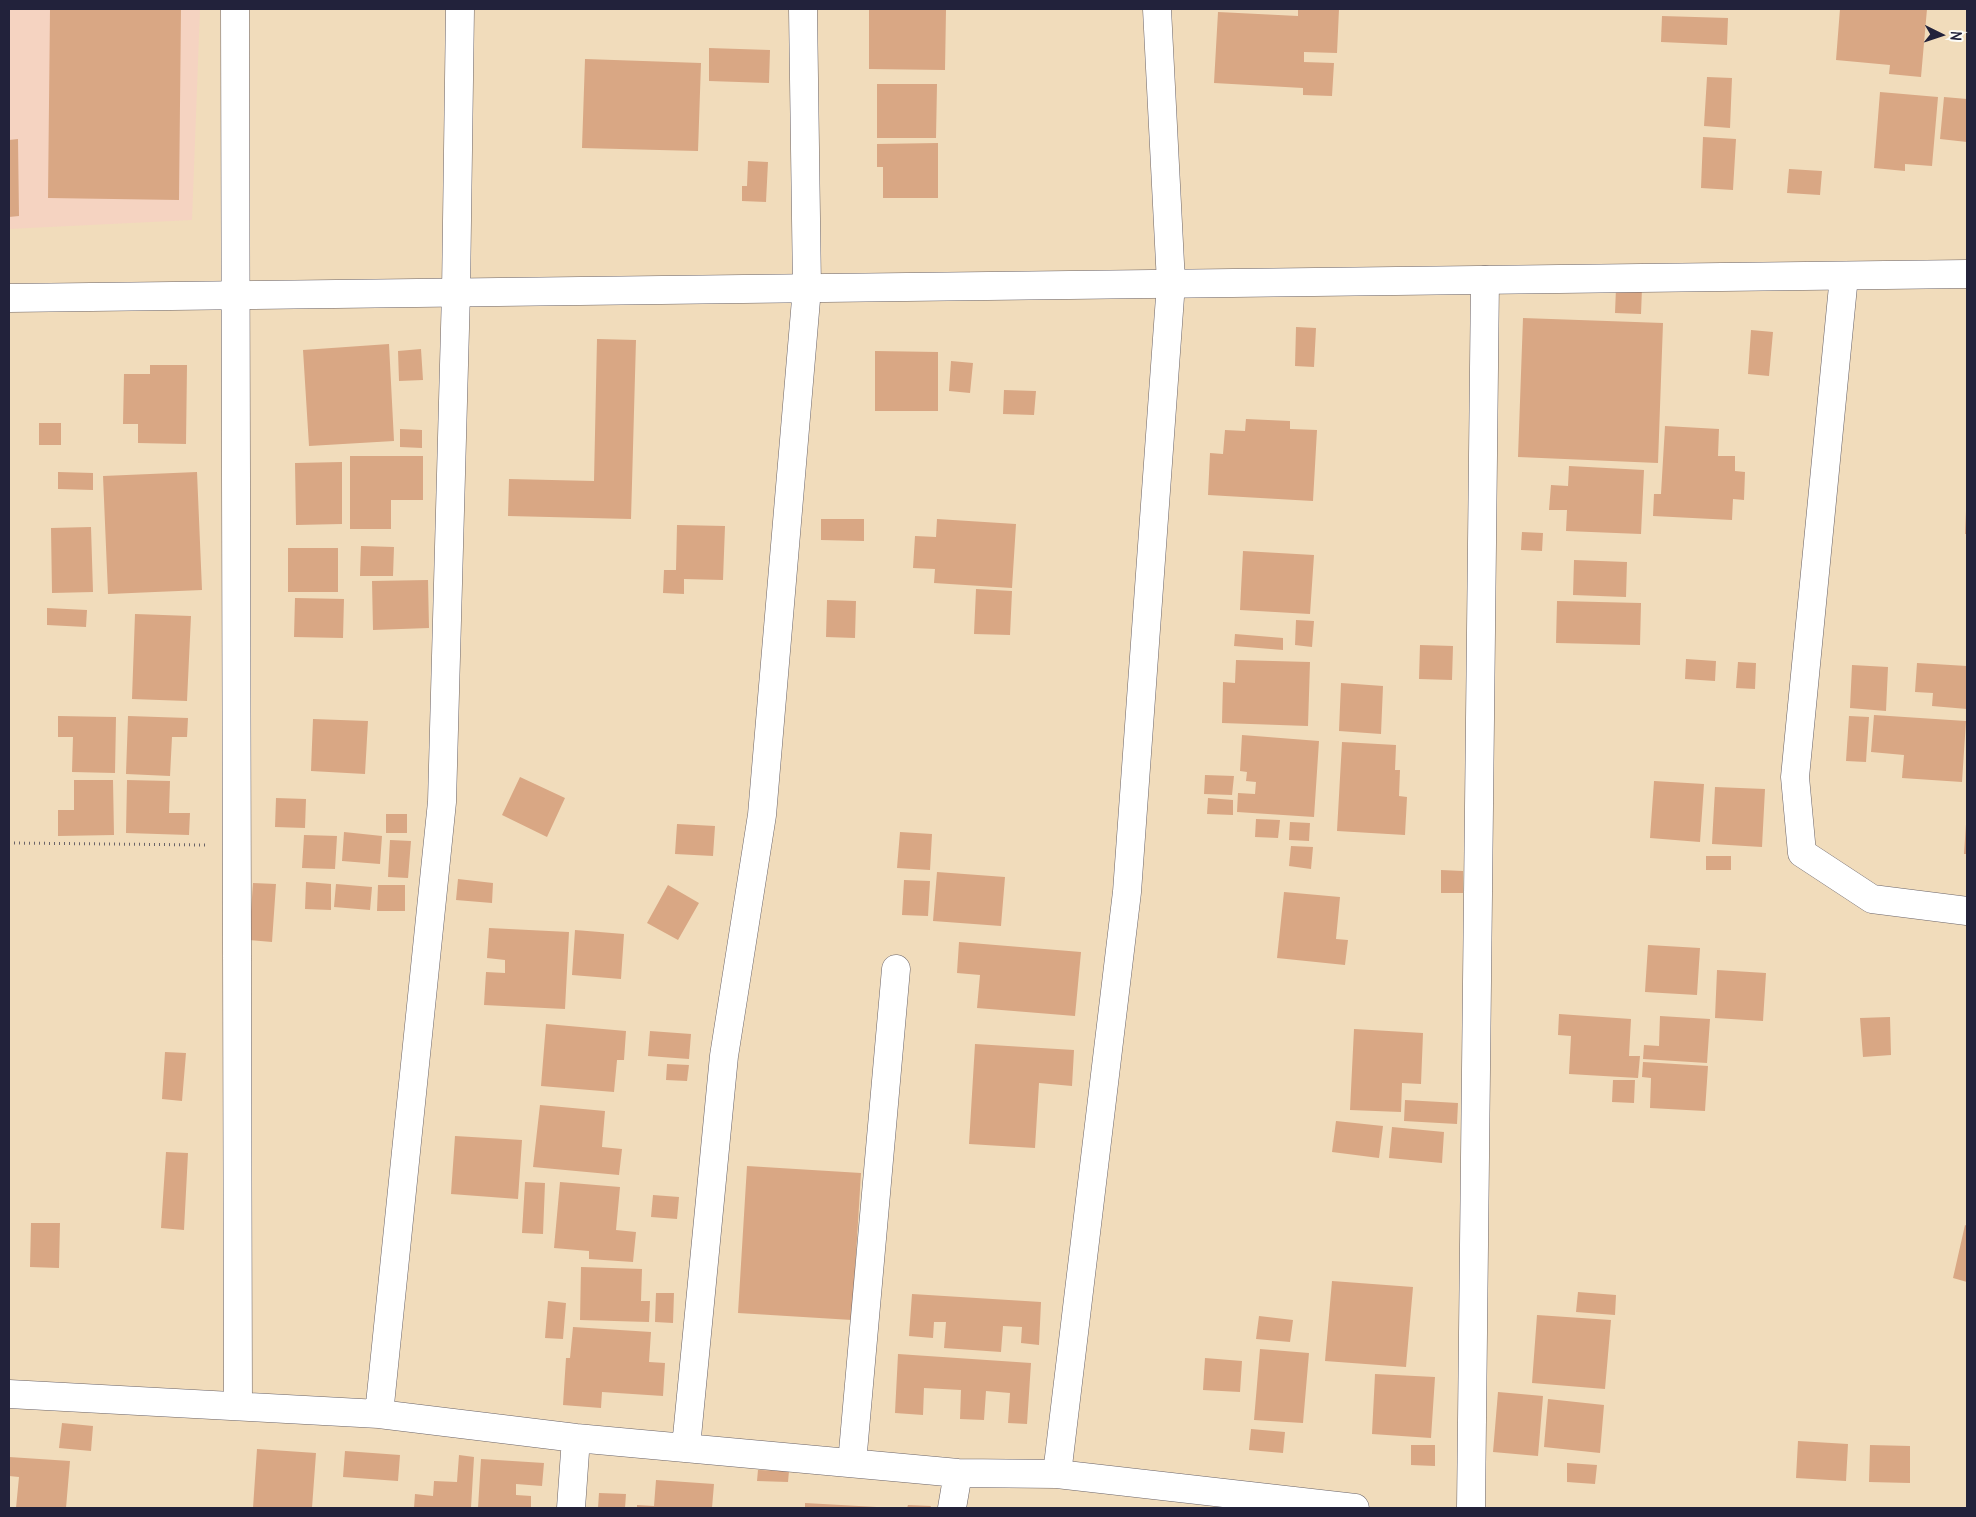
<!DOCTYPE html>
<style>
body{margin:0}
#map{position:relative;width:1976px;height:1517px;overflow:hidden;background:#f1dcbb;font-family:Delius,sans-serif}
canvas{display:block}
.frame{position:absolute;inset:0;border:10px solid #22223b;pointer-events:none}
.north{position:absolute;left:1916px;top:10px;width:50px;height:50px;-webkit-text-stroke:4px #fdfcf7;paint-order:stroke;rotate:94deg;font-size:14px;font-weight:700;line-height:20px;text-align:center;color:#22223b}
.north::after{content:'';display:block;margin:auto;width:18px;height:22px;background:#22223b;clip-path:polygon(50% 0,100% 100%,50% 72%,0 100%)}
</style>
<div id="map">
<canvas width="1976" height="1517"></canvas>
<div class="frame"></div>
<div class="north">N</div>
</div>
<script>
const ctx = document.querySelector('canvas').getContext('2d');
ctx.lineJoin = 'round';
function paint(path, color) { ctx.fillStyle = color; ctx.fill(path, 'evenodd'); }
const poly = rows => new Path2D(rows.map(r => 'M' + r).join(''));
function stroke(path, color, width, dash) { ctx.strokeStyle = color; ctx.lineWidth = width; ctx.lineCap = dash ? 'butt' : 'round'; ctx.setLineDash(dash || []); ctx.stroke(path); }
const built = poly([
 [9,9,200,9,192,220,9,229]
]);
const building = poly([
 [50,9,181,9,179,200,48,198],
 [1298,9,1339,9,1337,53,1304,52,1304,62,1334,63,1332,96,1303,95,1303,88,1214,83,1218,12,1298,16],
 [1840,9,1927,9,1921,77,1889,74,1890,65,1836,60],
 [869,10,946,10,945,70,869,69],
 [1662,16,1728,18,1727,45,1661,42],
 [709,48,770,50,769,83,709,81],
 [585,59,701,63,698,151,582,148],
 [1707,77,1732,78,1730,128,1704,126],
 [877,84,937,84,936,138,877,138],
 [1880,92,1938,97,1932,166,1905,164,1905,171,1874,168],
 [1944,97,1967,99,1967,142,1940,139],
 [1703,137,1736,139,1733,190,1701,188],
 [18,139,19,216,9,217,9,140],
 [938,143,938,198,883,198,883,167,877,167,877,144],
 [748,161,768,162,766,202,742,201,742,186,747,186],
 [1789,169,1822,171,1820,195,1787,193],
 [1616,288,1642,288,1641,314,1615,313],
 [1523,318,1663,323,1658,463,1518,457],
 [1296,327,1316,328,1314,367,1295,366],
 [1751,330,1773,332,1769,376,1748,374],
 [597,339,636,340,631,519,508,516,509,479,594,481],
 [389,344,394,441,309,446,303,350],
 [421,349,423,380,399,381,398,351],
 [875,351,938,352,938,411,875,411],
 [951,361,973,363,970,393,949,391],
 [150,365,187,365,186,444,138,443,138,424,123,424,124,374,150,374],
 [1004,390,1036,391,1034,415,1003,414],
 [1246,419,1290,421,1290,429,1317,430,1313,501,1208,495,1210,453,1223,454,1225,430,1245,431],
 [39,423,61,423,61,445,39,445],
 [1665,426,1719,429,1718,456,1735,456,1735,471,1745,472,1744,500,1733,499,1732,520,1653,516,1654,494,1661,494],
 [400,429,422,430,422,448,400,447],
 [350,456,423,456,423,500,391,500,391,529,350,529],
 [342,462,342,524,296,525,295,463],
 [1569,466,1644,470,1641,534,1566,531,1567,510,1549,510,1551,485,1568,486],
 [58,472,93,473,93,490,58,489],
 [197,472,202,590,108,594,103,476],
 [1966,511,1967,511,1967,534,1965,534],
 [821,519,864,519,864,541,821,540],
 [937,519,1016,524,1012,588,934,583,935,569,913,568,915,536,936,537],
 [677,525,725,526,723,580,684,579,684,594,663,593,664,570,676,570],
 [91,527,93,592,52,593,51,528],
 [1522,532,1543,533,1542,551,1521,550],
 [361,546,394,547,393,576,360,576],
 [288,548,338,548,338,592,288,592],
 [1243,551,1314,555,1310,614,1240,610],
 [1574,560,1627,562,1626,597,1573,595],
 [428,580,429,628,373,630,372,581],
 [976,589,1012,591,1010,635,974,634],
 [295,598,344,599,343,638,294,637],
 [827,600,856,601,855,638,826,637],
 [1557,601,1641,603,1640,645,1556,643],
 [47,608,87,610,86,627,47,625],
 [135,614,191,616,187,701,132,699],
 [1296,620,1314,621,1312,647,1295,645],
 [1235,634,1283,638,1283,650,1234,646],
 [1420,645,1453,646,1452,680,1419,679],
 [1686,659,1716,661,1715,681,1685,679],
 [1236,660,1310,662,1308,726,1222,723,1223,682,1235,683],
 [1738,662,1756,663,1755,689,1736,688],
 [1917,663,1967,666,1967,709,1932,706,1933,693,1915,692],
 [1852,665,1888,667,1886,711,1850,708],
 [1341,683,1383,686,1381,734,1339,731],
 [1874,715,1966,721,1962,782,1902,778,1904,755,1871,752],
 [58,716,116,717,115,773,72,772,73,737,58,737],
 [128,716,188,718,187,737,172,737,170,776,126,774],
 [1849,716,1869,717,1866,762,1846,761],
 [313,719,368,721,365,774,311,771],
 [1242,735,1319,741,1314,817,1237,812,1238,793,1255,794,1256,782,1246,781,1247,772,1240,771],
 [1342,742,1396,745,1395,770,1400,770,1399,796,1407,797,1405,835,1337,831],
 [1205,775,1234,776,1232,795,1204,794],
 [520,777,565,798,547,837,502,815],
 [74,780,113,780,114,835,58,836,58,810,74,810],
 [127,780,170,781,169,813,190,813,189,835,126,833],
 [1654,781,1704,784,1700,842,1650,838],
 [1715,787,1765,789,1762,847,1712,844],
 [276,798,306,799,305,828,275,827],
 [1208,798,1233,800,1233,815,1207,814],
 [386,814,407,814,407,833,386,833],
 [1256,819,1280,820,1278,838,1255,837],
 [1290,822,1310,823,1309,841,1289,840],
 [677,824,715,826,713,856,675,854],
 [1966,824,1967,824,1967,854,1964,854],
 [344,832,382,836,380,864,342,861],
 [900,832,932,834,930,870,897,868],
 [304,835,337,836,335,869,302,868],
 [390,840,411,841,408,878,388,877],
 [1291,846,1313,847,1311,869,1289,866],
 [1706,856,1731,856,1731,870,1706,870],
 [1441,870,1463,871,1463,893,1441,893],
 [937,872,1005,877,1001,926,933,921],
 [458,879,493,883,492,903,456,900],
 [904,880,930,881,928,916,902,915],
 [306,882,331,884,331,910,305,909],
 [253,883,276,884,272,942,249,940],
 [336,884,372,887,370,910,334,907],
 [378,885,405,885,405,911,377,911],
 [668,885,699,903,678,940,647,923],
 [1284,892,1340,897,1336,939,1348,940,1345,965,1277,958],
 [489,928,569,932,565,1009,484,1005,486,972,505,973,505,960,487,958],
 [575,930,624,934,621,979,572,975],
 [959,942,1081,952,1075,1016,977,1008,980,975,957,973],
 [1648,945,1700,948,1697,995,1645,992],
 [1717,970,1766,973,1763,1021,1715,1018],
 [1559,1014,1631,1019,1629,1056,1640,1056,1638,1078,1569,1074,1571,1036,1558,1035],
 [1660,1016,1710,1019,1707,1063,1643,1059,1644,1045,1659,1046],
 [1890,1017,1891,1055,1863,1057,1860,1018],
 [546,1024,626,1031,624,1060,617,1060,614,1092,541,1086],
 [1354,1029,1423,1033,1421,1084,1402,1083,1401,1112,1350,1110],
 [650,1031,691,1034,689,1059,648,1056],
 [975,1044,1074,1050,1072,1086,1039,1083,1035,1148,969,1144],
 [165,1052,186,1053,182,1101,162,1099],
 [1643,1062,1708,1066,1705,1111,1650,1108,1651,1078,1642,1077],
 [667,1064,689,1065,687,1081,666,1080],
 [1613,1080,1635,1080,1634,1103,1612,1102],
 [1405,1100,1458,1103,1457,1124,1404,1121],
 [540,1105,605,1111,602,1147,622,1149,619,1175,533,1167],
 [1336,1121,1383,1126,1379,1158,1332,1152],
 [1392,1127,1444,1132,1442,1163,1389,1158],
 [455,1136,522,1140,518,1199,451,1194],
 [166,1152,188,1153,184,1230,161,1228],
 [747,1166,861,1173,852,1320,738,1313],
 [525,1182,545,1183,543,1234,522,1233],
 [560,1182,620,1187,616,1230,636,1232,633,1262,589,1259,589,1251,554,1248],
 [653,1195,679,1197,677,1219,651,1217],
 [31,1223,60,1223,59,1268,30,1267],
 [1965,1225,1967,1226,1967,1282,1953,1278],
 [581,1267,642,1269,641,1301,650,1301,649,1322,580,1320],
 [1332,1281,1413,1287,1406,1367,1325,1361],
 [1578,1292,1616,1295,1615,1315,1576,1312],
 [656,1293,674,1293,673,1323,655,1322],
 [912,1294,1041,1302,1039,1345,1021,1343,1022,1327,1003,1326,1001,1352,944,1348,946,1322,934,1322,933,1338,909,1336],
 [548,1301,566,1303,563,1339,545,1338],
 [1537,1315,1611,1320,1605,1389,1532,1383],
 [1259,1316,1293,1320,1290,1342,1256,1339],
 [573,1327,651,1332,649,1362,665,1363,663,1396,602,1392,601,1408,563,1405,566,1358,570,1358],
 [1260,1349,1309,1353,1303,1423,1254,1420],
 [898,1354,1031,1363,1027,1424,1008,1423,1010,1393,986,1391,984,1420,960,1419,961,1390,924,1388,923,1415,895,1413],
 [1205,1358,1242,1361,1240,1392,1203,1390],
 [1375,1374,1435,1377,1431,1438,1372,1434],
 [1498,1392,1543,1396,1538,1456,1493,1452],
 [1548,1399,1604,1405,1600,1453,1544,1447],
 [62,1423,93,1426,91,1451,59,1448],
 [1251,1429,1285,1432,1283,1453,1249,1450],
 [1798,1441,1848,1444,1846,1481,1796,1478],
 [1411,1445,1435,1445,1435,1466,1411,1465],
 [1870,1445,1910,1446,1910,1483,1869,1482],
 [257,1449,316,1453,312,1508,253,1508],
 [345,1451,400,1455,398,1481,343,1477],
 [459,1455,474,1457,471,1508,414,1508,415,1494,433,1496,434,1481,457,1482],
 [9,1457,70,1461,66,1508,16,1508,19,1477,9,1476],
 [481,1459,544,1463,542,1486,516,1484,516,1495,531,1496,531,1508,478,1508],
 [1567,1463,1597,1465,1595,1484,1567,1482],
 [758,1470,789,1471,788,1482,757,1481],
 [656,1480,714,1484,712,1508,637,1508,637,1505,654,1506],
 [599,1493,626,1494,625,1508,598,1508],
 [805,1503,877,1507,877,1508,805,1508],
 [908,1505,931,1506,930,1508,907,1508]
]);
const path = poly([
 [9,843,206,845]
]);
const minor = poly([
 [235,9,238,1406],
 [1844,276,1795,777,1802,853,1872,899,1967,911],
 [9,1394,379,1414,576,1438,958,1473,1057,1474,1355,1508],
 [379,1414,442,802,456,292,460,9],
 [686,1447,724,1056,762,815,807,288,803,9],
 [852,1463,896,969],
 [1057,1474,1127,892,1171,283,1157,9],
 [571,1508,576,1438],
 [952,1508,958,1473],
 [1471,1508,1485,280]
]);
const tertiary = poly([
 [9,298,1967,274]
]);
paint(built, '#f5d3c1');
paint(building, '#d9a784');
stroke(minor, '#6a6368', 29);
stroke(tertiary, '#6a6368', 29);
stroke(path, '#6a6368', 3, [1, 4]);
stroke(minor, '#fff', 28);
stroke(tertiary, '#fff', 28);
</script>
